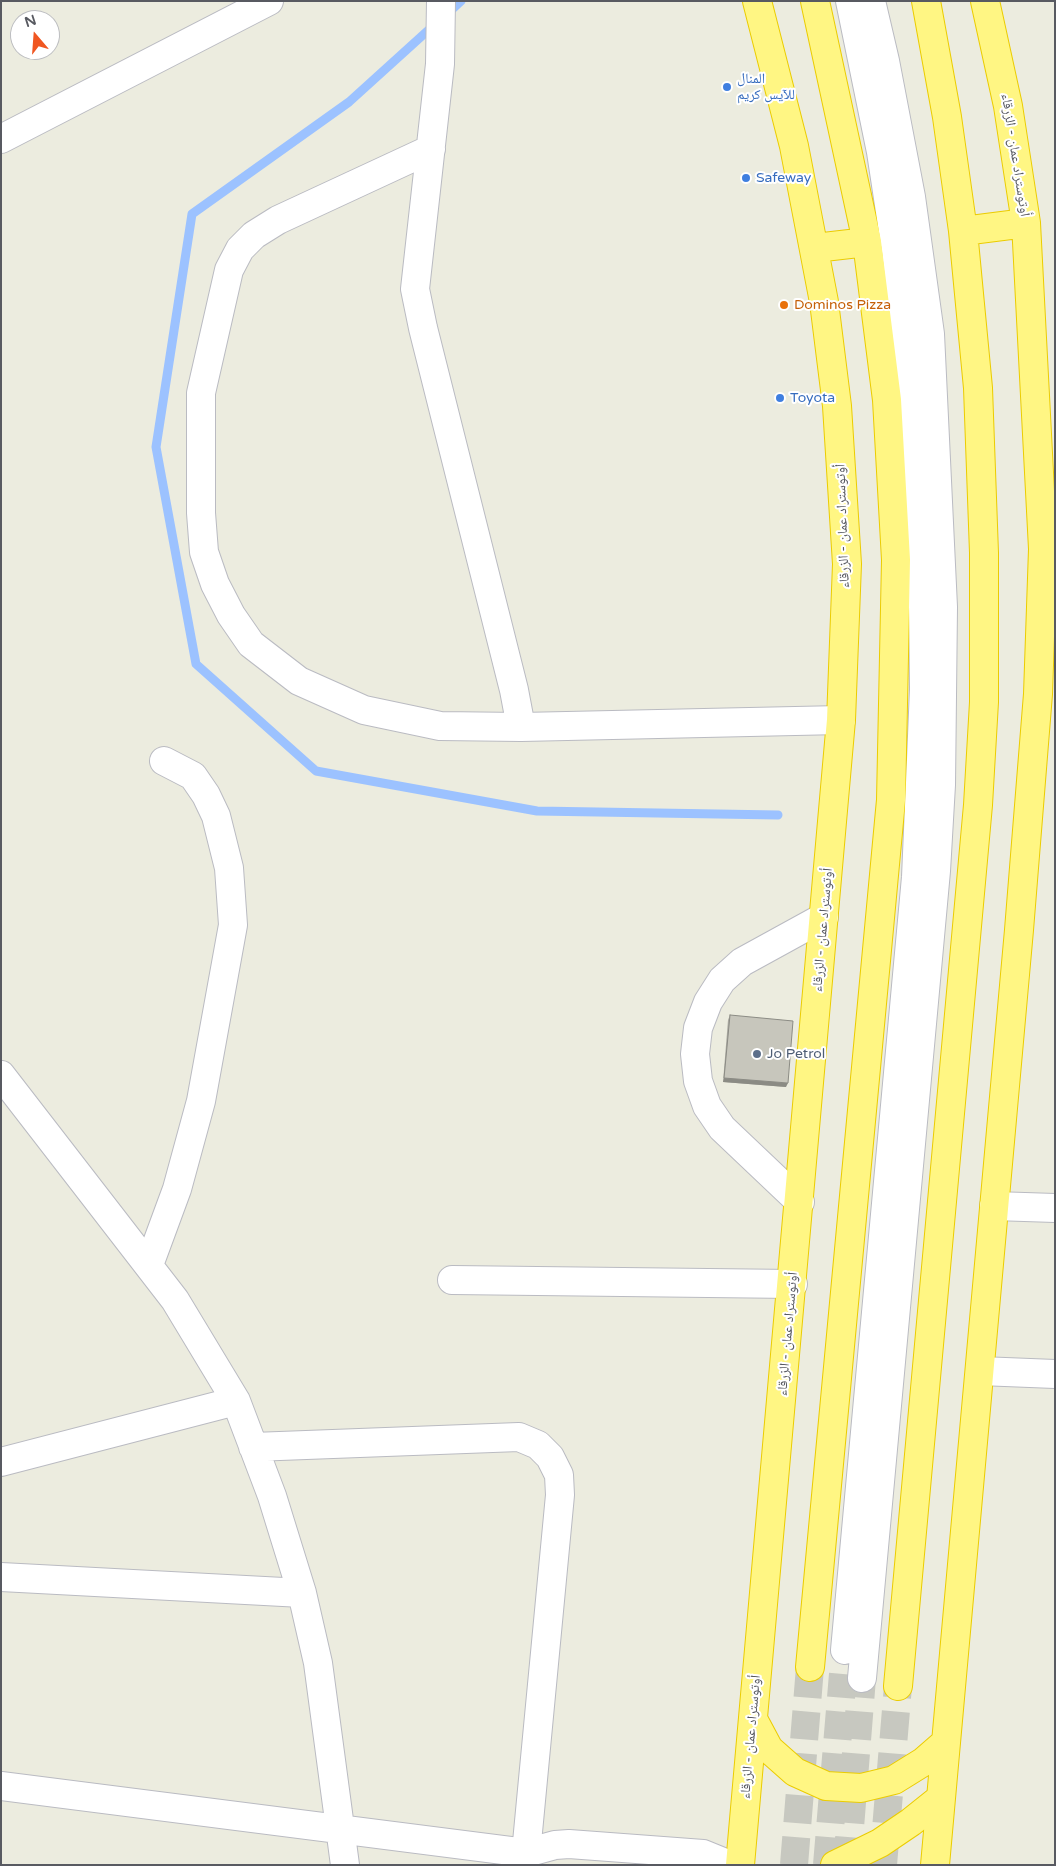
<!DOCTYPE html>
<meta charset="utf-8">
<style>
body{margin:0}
#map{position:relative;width:1056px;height:1866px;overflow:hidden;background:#ececdf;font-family:"Varela Round",sans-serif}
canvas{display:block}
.frame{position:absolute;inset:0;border:2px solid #585a61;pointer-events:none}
.north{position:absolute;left:10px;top:10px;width:50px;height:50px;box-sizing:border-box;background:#fff;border:1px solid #bcbdc0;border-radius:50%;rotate:342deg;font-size:14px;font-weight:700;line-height:20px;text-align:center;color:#585a61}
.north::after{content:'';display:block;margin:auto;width:18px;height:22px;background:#f05621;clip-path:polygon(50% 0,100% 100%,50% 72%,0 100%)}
</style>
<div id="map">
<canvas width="1056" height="1866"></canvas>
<div class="frame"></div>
<div class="north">N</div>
</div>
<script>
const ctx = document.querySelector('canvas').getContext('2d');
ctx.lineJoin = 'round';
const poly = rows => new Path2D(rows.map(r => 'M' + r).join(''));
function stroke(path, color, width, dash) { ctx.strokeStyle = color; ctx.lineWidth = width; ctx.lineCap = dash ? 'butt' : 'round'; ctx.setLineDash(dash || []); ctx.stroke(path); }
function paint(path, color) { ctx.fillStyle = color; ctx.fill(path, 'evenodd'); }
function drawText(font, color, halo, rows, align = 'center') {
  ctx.font = font + ' "Varela Round","Noto Naskh Arabic",sans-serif'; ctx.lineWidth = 4; ctx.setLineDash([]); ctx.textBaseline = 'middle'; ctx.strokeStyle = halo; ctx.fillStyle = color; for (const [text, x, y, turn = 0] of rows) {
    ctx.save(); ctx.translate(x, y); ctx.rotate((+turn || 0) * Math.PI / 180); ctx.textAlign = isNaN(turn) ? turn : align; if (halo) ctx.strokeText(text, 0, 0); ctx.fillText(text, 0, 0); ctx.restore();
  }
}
const stream = poly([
 [446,15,461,1],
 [434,25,349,102,192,214,156,447,196,664,316,771,537,811,778,815]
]);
const minorTunnel = poly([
 [827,1865,843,1674],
 [847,1865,862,1678]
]);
const highwayTunnel = poly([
 [794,1865,810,1667],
 [883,1865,898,1686]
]);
const minor = poly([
 [441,1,440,64,415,289,423,328,514,690,521,727,841,720],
 [1,139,269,1],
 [431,149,278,220,254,235,240,249,229,270,201,393,201,513,204,552,215,584,231,615,251,644,299,681,364,710,440,726,521,727],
 [1,1075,175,1300,236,1401,272,1496,302,1593,318,1663,345,1865],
 [800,1202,722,1128,707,1106,698,1081,695,1054,698,1028,708,1002,722,980,742,962,824,917],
 [994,1206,1055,1208],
 [149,1265,177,1189,201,1101,233,925,229,868,216,816,206,795,193,776,164,761],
 [452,1280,793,1284],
 [980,1371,1055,1374],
 [253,1447,519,1437,538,1445,550,1457,559,1475,560,1495,526,1853],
 [1,1462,236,1401],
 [1,1577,302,1593],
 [845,1650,916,877,924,689,923,605,907,350,896,251,881,152,850,1],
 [862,1678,936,871,941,785,943,607,930,334,911,197,885,61,871,1],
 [1,1786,526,1853,555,1845,569,1844,703,1854,730,1865]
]);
const highway = poly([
 [963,231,1026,223],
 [815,248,867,242],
 [810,1667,891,800,896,560,887,400,867,242,815,1],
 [898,1686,978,805,984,702,984,553,978,388,963,231,947,117,926,1],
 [753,1719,769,1749,795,1772,826,1786,861,1788,894,1780,923,1762,946,1742],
 [740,1865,834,799,841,720,847,564,837,406,824,302,794,146,757,1],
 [835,1865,880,1843,911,1822,941,1798],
 [935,1865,1019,930,1038,694,1043,549,1026,223,1008,106,985,1]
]);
const wall = poly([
 [730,1015,786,1087,723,1082,728,1020]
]);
const shadedWall = poly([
 [724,1078,788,1083,786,1087,723,1082]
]);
const building = poly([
 [730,1015,793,1021,788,1083,724,1078,730,1015]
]);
const markers = [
 [727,87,5,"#3f7fe0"],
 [746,178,5,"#3f7fe0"],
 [784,305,5,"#e8710a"],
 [780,398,5,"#3f7fe0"],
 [757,1054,5,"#5c6f8a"]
];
const shopNames = [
 ["المنال",737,79],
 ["للآيس كريم",737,95],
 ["Safeway",756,178],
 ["Toyota",790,398]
];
const streetNames = [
 ["أوتوستراد عمان - الزرقاء",1015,155,81],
 ["أوتوستراد عمان - الزرقاء",843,526,-92],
 ["أوتوستراد عمان - الزرقاء",823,930,-85],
 ["أوتوستراد عمان - الزرقاء",788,1334,-85],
 ["أوتوستراد عمان - الزرقاء",751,1737,-85]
];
const foodNames = [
 ["Dominos Pizza",794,305]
];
const serviceNames = [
 ["Jo Petrol",767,1054]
];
stroke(stream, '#9cc2ff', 9);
stroke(minorTunnel, '#c7c8c0', 28, [28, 14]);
stroke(highwayTunnel, '#c7c8c0', 28, [28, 14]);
stroke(minor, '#babbc2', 30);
stroke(highway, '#ebcc00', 30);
stroke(minor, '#fff', 28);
stroke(highway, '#fff683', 28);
paint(wall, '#abaaa2');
paint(shadedWall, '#8b8b84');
paint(building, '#c7c6bc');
stroke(building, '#8b8b84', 1);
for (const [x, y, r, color] of markers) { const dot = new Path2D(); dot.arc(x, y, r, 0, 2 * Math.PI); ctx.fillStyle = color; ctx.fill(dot); stroke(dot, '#fff', 2); }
drawText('14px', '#366cbe', '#fff', shopNames, 'left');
drawText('14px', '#585a61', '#fff', streetNames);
drawText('14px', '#c56008', '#fff', foodNames, 'left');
drawText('14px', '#4e5e75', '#fff', serviceNames, 'left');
</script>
